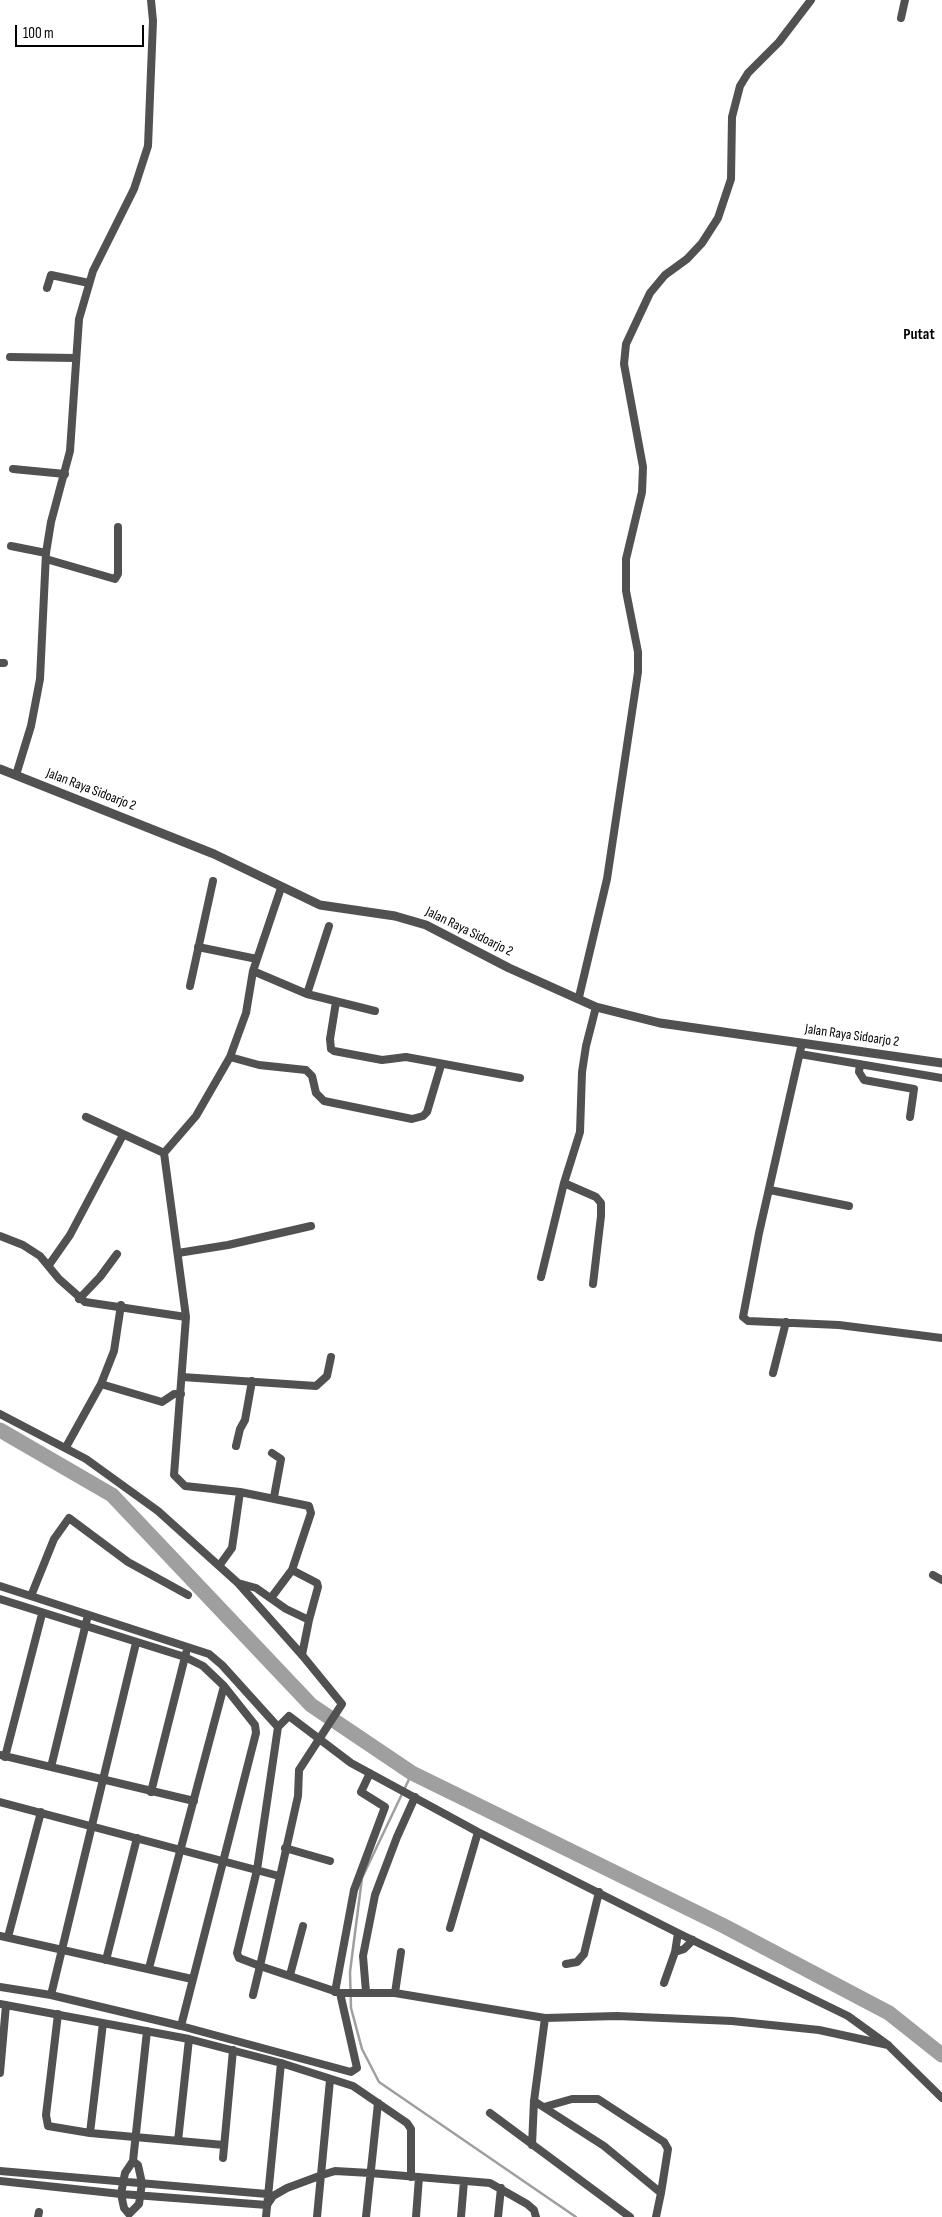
<!DOCTYPE html>
<style>
body{margin:0}
#map{position:relative;width:942px;height:2217px;overflow:hidden;background:#fff;font-family:"Sofia Sans Condensed",sans-serif}
canvas{display:block}
.scale{position:absolute;left:15px;top:25px;width:129px;height:22px;box-sizing:border-box;border:2px solid #000;border-top:0;padding-left:6px;font-size:15px;line-height:18px;white-space:nowrap;color:#000;-webkit-text-stroke:4px #fff;paint-order:stroke}
</style>
<div id="map">
<canvas width="942" height="2217"></canvas>
<div class="scale">100 m</div>
</div>
<script>
const ctx = document.querySelector('canvas').getContext('2d');
ctx.lineJoin = 'round';
const poly = rows => new Path2D(rows.map(r => 'M' + r).join(''));
function stroke(path, color, width, dash) { ctx.strokeStyle = color; ctx.lineWidth = width; ctx.lineCap = dash ? 'butt' : 'round'; ctx.setLineDash(dash || []); ctx.stroke(path); }
function drawText(font, color, halo, rows, align = 'center') {
  ctx.font = font + ' "Sofia Sans Condensed",sans-serif'; ctx.lineWidth = 4; ctx.setLineDash([]); ctx.textBaseline = 'middle'; ctx.strokeStyle = halo; ctx.fillStyle = color; for (const [text, x, y, turn = 0] of rows) {
    ctx.save(); ctx.translate(x, y); ctx.rotate((+turn || 0) * Math.PI / 180); ctx.textAlign = isNaN(turn) ? turn : align; if (halo) ctx.strokeText(text, 0, 0); ctx.fillText(text, 0, 0); ctx.restore();
  }
}
const stream = poly([
 [412,1773,362,1878,350,1972,351,2008,362,2049,379,2082,576,2217]
]);
const river = poly([
 [0,1430,112,1495,311,1705,412,1773,724,1926,889,2013,942,2055]
]);
const minor = poly([
 [901,18,905,0],
 [47,288,51,275,89,283],
 [10,357,75,358],
 [13,469,65,474],
 [11,546,46,553],
 [46,559,115,579,118,574,118,527],
 [0,663,4,663],
 [16,775,31,726,40,679,46,553,51,522,70,451,79,319,93,271,134,189,148,146,153,21,151,0],
 [329,926,307,994,375,1011],
 [198,947,257,959],
 [253,971,307,994],
 [190,986,213,881],
 [579,997,607,879,638,672,638,652,626,591,626,559,642,492,643,467,624,364,626,344,650,293,665,275,687,259,702,243,718,218,731,179,732,117,740,86,748,73,779,42,811,0],
 [336,1002,330,1039,331,1049,334,1051,382,1060,406,1057,520,1078],
 [802,1043,759,1233,743,1317,748,1321,839,1325,942,1338],
 [800,1054,942,1078],
 [230,1057,259,1065,306,1070,312,1076,316,1093,324,1101,412,1119,423,1116,427,1112,441,1065],
 [860,1064,859,1072,864,1080,914,1089,910,1117],
 [86,1117,164,1153],
 [564,1183,596,1197,601,1203,601,1216,593,1284],
 [770,1190,849,1206],
 [0,1236,23,1245,40,1256,59,1279,85,1302,186,1317],
 [178,1253,228,1245,311,1226],
 [49,1265,70,1235,123,1135],
 [541,1277,564,1183,580,1132,582,1072,586,1046,596,1007],
 [79,1299,100,1277,117,1254],
 [773,1373,786,1322],
 [182,1377,316,1386,327,1376,331,1357],
 [101,1384,162,1402,174,1394,181,1394],
 [0,1414,86,1459,158,1511,238,1583,302,1655,342,1704,299,1770,298,1796,260,1966,340,1993,395,1993,545,2018,617,2016,732,2021,819,2030,888,2045],
 [236,1446,240,1429,245,1420,252,1381],
 [66,1447,101,1384,114,1351,121,1305],
 [272,1453,281,1459,274,1497],
 [219,1566,232,1548,240,1492],
 [292,1570,317,1583,318,1587,309,1620,302,1655],
 [933,1575,942,1580],
 [238,1583,256,1588,286,1609,309,1620],
 [0,1586,209,1654,222,1665,278,1727],
 [31,1596,54,1539,69,1518,128,1562,188,1595],
 [271,1598,292,1570,311,1513,309,1506,240,1492,185,1486,174,1475,186,1317,164,1153,196,1116,230,1057,246,1013,253,971,281,888],
 [0,1599,185,1657,203,1666,224,1686,255,1725,256,1733,181,2026],
 [0,1755,194,1801],
 [5,1757,42,1614],
 [51,1767,88,1615],
 [151,1792,186,1653],
 [0,1802,279,1876],
 [285,1848,330,1861],
 [450,1928,478,1832],
 [0,1936,192,1979],
 [8,1937,41,1812],
 [675,1952,684,1949,693,1940],
 [106,1960,137,1838],
 [566,1964,577,1962,584,1954,599,1892],
 [149,1968,224,1686],
 [290,1975,303,1926],
 [664,1983,675,1952,678,1933],
 [0,1987,51,1995,181,2026,351,2072,357,2068,340,1993],
 [335,1992,354,1890,385,1807,361,1792,370,1773],
 [366,1992,363,1956,375,1895,397,1837,415,1797],
 [395,1993,401,1952],
 [51,1995,136,1643],
 [253,1995,260,1966,239,1958,237,1953,257,1870,278,1727,289,1716,351,1763,478,1832,678,1933,848,2016,888,2045,942,2098],
 [0,2004,189,2039,281,2063,353,2086,407,2123,411,2129,411,2177],
 [58,2014,46,2115,48,2126,90,2133,224,2145],
 [0,2073,6,2005],
 [534,2101,604,2146,661,2193,656,2217],
 [544,2107,572,2099,598,2099,664,2142,668,2149,661,2193],
 [490,2113,630,2217],
 [90,2133,103,2023],
 [178,2141,189,2039],
 [532,2145,534,2101,545,2018],
 [223,2158,233,2050],
 [133,2161,147,2031],
 [133,2161,138,2165,142,2183,139,2204,129,2214,124,2208,121,2194,125,2173,133,2161],
 [0,2171,267,2194,273,2196],
 [0,2181,121,2194,267,2205,273,2196,287,2188,322,2175,335,2171,370,2173,490,2183,527,2204,534,2210,536,2217],
 [38,2217,39,2212],
 [266,2217,281,2063],
 [317,2217,330,2080],
 [366,2217,378,2103],
 [416,2217,419,2177],
 [461,2217,464,2181],
 [498,2217,501,2188]
]);
const tertiary = poly([
 [0,769,214,854,320,905,395,916,426,925,509,968,596,1007,660,1023,942,1063]
]);
const streetNames = [
 ["Jalan Raya Sidoarjo 2",91,790,21],
 ["Jalan Raya Sidoarjo 2",469,932,26],
 ["Jalan Raya Sidoarjo 2",852,1036,8]
];
const quarterNames = [
 ["Putat",919,335]
];
stroke(stream, '#9f9f9f', 2.5);
stroke(river, '#9f9f9f', 15);
stroke(minor, '#515151', 8);
stroke(tertiary, '#515151', 9);
drawText('14px', '#000', '#fff', streetNames);
drawText('bold 16px', '#000', '#fff', quarterNames);
</script>
